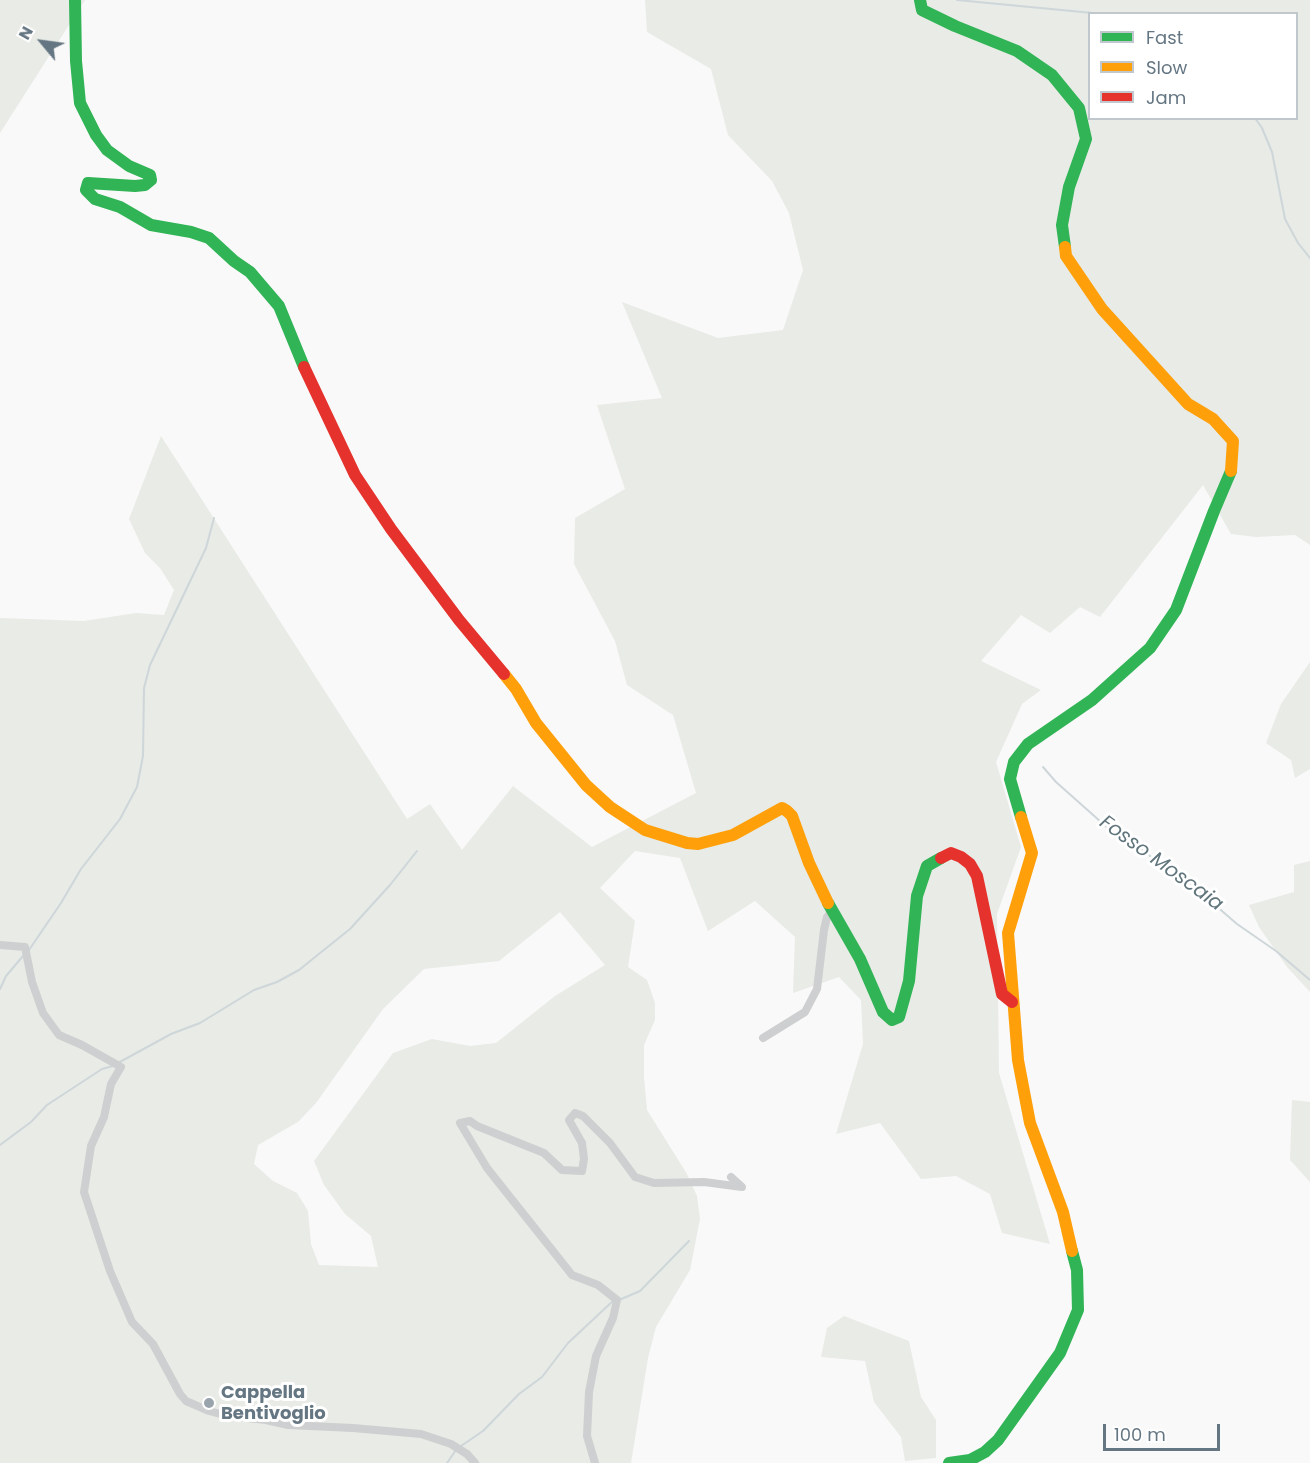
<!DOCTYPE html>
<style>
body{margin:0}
#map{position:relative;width:1310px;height:1463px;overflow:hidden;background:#f9f9f9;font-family:Poppins,sans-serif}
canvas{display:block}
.legend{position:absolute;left:1088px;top:12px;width:210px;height:108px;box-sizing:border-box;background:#fff;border:2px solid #c1c8cd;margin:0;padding:8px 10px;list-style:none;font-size:18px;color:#657683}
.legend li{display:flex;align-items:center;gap:12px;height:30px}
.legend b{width:30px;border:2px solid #c1c8cd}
.north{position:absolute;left:12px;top:12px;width:60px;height:60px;-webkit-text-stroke:4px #fff;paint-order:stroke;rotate:299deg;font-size:16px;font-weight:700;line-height:24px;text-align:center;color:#657683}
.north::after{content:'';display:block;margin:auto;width:21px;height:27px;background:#657683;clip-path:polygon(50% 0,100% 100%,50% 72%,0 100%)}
.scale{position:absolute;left:1103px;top:1424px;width:117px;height:27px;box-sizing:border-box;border:3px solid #657683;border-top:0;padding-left:8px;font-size:18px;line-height:21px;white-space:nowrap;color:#657683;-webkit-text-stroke:4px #fff;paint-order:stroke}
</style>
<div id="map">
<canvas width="1310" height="1463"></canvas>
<ul class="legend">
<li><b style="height:8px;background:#30b455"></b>Fast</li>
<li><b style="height:8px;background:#ff9f0a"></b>Slow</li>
<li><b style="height:8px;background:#e5322d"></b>Jam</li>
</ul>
<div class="north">N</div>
<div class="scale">100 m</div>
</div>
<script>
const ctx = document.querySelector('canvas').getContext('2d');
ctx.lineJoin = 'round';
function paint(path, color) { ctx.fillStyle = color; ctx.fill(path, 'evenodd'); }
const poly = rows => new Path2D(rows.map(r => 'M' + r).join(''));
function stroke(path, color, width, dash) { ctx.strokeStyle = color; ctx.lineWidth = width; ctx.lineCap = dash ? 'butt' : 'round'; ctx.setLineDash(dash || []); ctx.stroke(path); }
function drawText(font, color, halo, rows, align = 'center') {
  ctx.font = font + ' Poppins,sans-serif'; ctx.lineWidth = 6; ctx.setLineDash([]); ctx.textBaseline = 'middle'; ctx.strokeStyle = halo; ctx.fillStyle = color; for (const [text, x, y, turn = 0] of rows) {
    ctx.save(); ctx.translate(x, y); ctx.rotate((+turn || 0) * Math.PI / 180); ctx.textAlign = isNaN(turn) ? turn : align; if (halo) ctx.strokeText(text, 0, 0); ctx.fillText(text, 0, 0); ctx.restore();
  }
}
const green = poly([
 [0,0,85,0,0,133],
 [645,0,1310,0,1310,545,1295,535,1256,537,1231,534,1203,485,1100,617,1080,607,1050,633,1021,615,981,661,1041,690,1022,704,996,762,1021,847,997,914,999,1073,1050,1244,1002,1233,990,1194,956,1176,921,1179,880,1123,836,1134,863,1044,861,1000,839,977,793,993,795,937,755,901,708,931,680,858,635,851,600,888,635,921,628,967,647,980,655,1003,655,1020,644,1045,644,1077,647,1110,687,1174,697,1196,700,1219,690,1270,656,1327,648,1358,631,1463,0,1463,0,618,84,621,136,613,164,615,174,590,160,568,145,553,129,519,161,436,407,819,430,804,462,850,513,786,592,847,696,793,673,715,627,685,615,641,574,564,575,518,625,489,597,405,662,398,622,302,718,338,783,330,803,270,789,213,772,181,728,135,711,69,647,32],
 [1090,14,1296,14,1296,118,1090,118],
 [560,912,605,965,555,996,496,1043,470,1046,432,1039,393,1053,314,1161,324,1185,345,1214,371,1236,378,1267,319,1265,311,1244,308,1211,297,1193,273,1181,254,1164,258,1145,298,1122,316,1103,383,1009,424,969,499,961],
 [1310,662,1310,769,1295,778,1291,760,1266,743,1281,704],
 [1310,861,1310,992,1287,967,1259,927,1249,905,1294,892,1294,865],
 [1292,1100,1310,1102,1310,1182,1290,1160],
 [844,1316,909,1341,921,1397,936,1420,936,1458,905,1461,901,1437,874,1402,865,1361,821,1357,827,1328]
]);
const stream = poly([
 [957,0,1103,14],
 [1255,118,1262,128,1272,152,1285,219,1298,243,1310,258],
 [1043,767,1056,782,1110,830,1136,845,1155,860,1169,865,1237,924,1276,951,1310,980],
 [29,950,61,903,81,869,120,819,137,787,143,756,144,688,150,665,206,548,214,518],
 [0,989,6,976,23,956],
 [118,1063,171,1034,200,1023,254,990,277,982,299,970,350,929,390,885,417,851],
 [0,1145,31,1122,47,1105,102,1069,113,1066],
 [619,1300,640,1291,689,1241],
 [461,1446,483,1431,519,1394,542,1377,568,1343,614,1300],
 [447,1463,456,1450]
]);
const street = poly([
 [0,945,25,947,32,982,43,1013,59,1035,82,1045,121,1067,111,1084,104,1117,91,1146,84,1192,110,1271,132,1322,153,1344,180,1394,186,1401,209,1411,228,1416,266,1420,288,1425,353,1428,421,1434,451,1444,467,1454,475,1463],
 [763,1038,805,1012,817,989,824,930,827,917,832,911],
 [595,1463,587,1436,589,1392,596,1356,613,1318,617,1300,598,1285,572,1275,487,1168,460,1123,470,1121,477,1126,544,1153,562,1170,582,1171,584,1159,582,1143,569,1120,575,1113,583,1116,610,1143,635,1177,654,1183,704,1182,742,1187,731,1177]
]);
const fast = poly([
 [75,0,76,61,80,103,96,135,107,150,129,166,150,175,151,180,145,185,135,186,88,183,86,190,95,199,120,207,151,225,191,232,209,238,234,261,250,272,279,306,304,367],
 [920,0,922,10,955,26,1017,51,1052,75,1079,108,1086,139,1069,187,1062,225,1065,247],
 [1021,817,1010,779,1014,762,1028,744,1092,700,1150,648,1176,610,1214,511,1231,471],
 [828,903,860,959,883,1012,892,1020,899,1017,909,981,917,896,927,866,941,858],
 [949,1463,970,1460,985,1452,998,1440,1060,1353,1078,1310,1077,1270,1072,1251]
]);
const slow = poly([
 [1065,247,1066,256,1102,309,1188,404,1213,419,1233,441,1231,471],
 [504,674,516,689,536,723,586,785,610,807,645,830,687,843,698,844,733,835,782,808,787,811,792,816,809,863,828,903],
 [1021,817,1032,853,1008,933,1018,1060,1030,1123,1063,1212,1072,1251]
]);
const jam = poly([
 [304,367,355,475,391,529,459,620,504,674],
 [941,858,951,853,961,857,970,864,977,876,1002,994,1012,1002]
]);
const markers = [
 [209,1403,6,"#99a4ac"]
];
const poiNames = [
 ["Cappella",221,1393],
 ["Bentivoglio",221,1414]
];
const waterNames = [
 ["Fosso Moscaia",1161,864,36]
];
paint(green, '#e8ebe6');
stroke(stream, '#ced6d9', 2);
stroke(street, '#cecfd0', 8);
stroke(fast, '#30b455', 12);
stroke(slow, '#ff9f0a', 12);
stroke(jam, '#e5322d', 12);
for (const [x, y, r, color] of markers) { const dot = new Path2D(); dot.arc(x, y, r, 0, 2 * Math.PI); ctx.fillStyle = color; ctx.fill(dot); stroke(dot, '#fff', 2); }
drawText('bold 18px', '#657683', '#fff', poiNames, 'left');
drawText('italic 20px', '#60757c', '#fff', waterNames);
</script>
